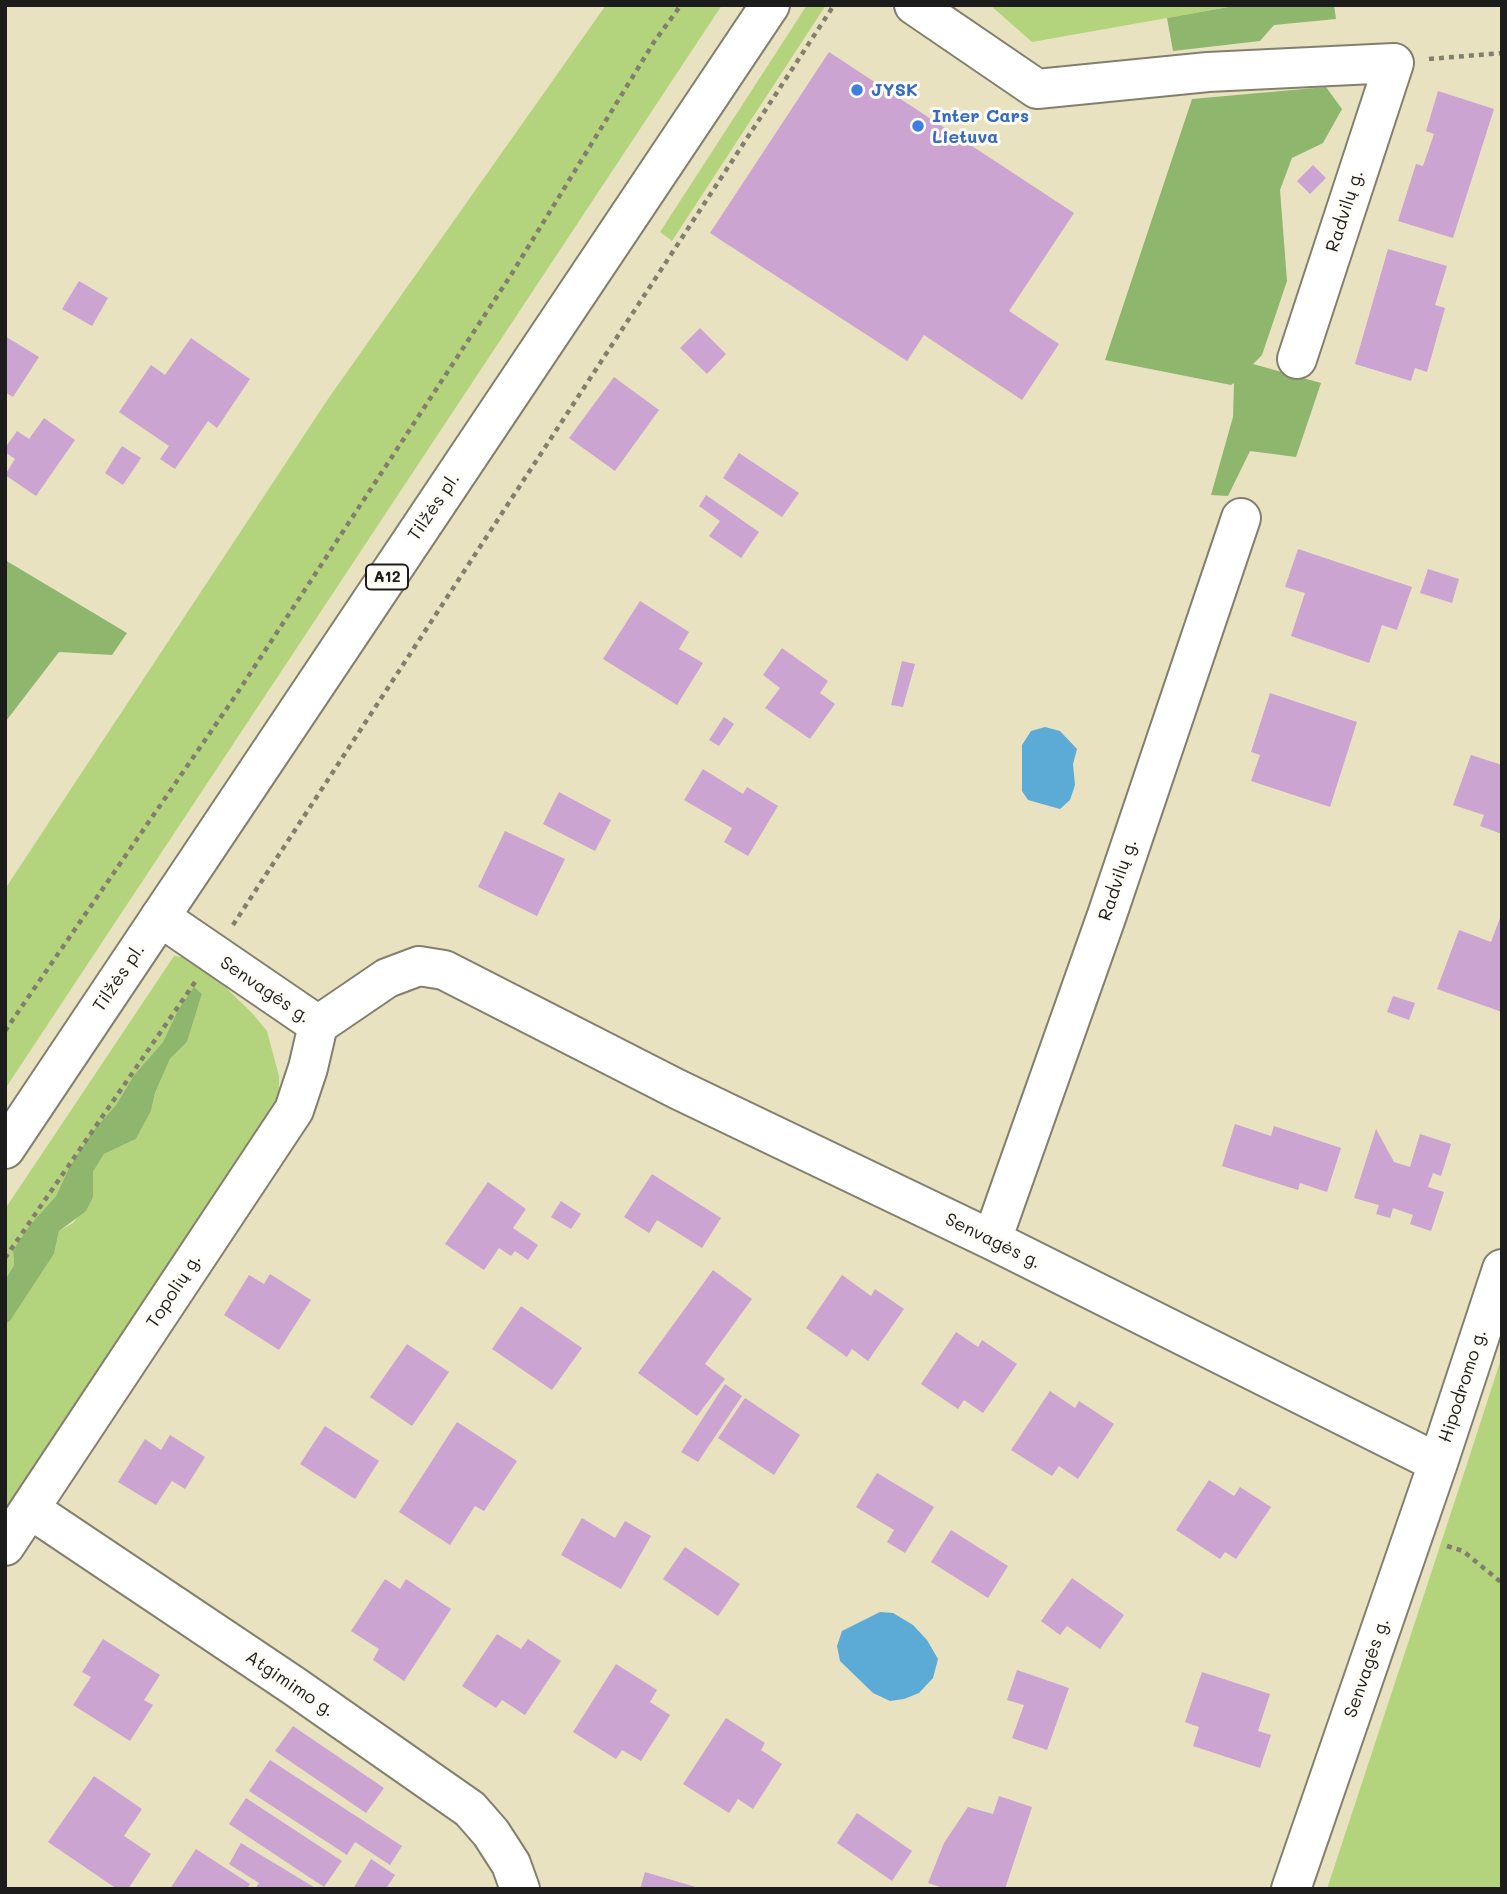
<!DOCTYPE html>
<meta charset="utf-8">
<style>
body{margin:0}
#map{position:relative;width:1507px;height:1894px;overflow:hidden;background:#e8e2c1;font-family:Mali,sans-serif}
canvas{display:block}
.frame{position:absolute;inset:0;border:7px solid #1c1c1c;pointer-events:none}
</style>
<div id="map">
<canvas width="1507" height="1894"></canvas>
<div class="frame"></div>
</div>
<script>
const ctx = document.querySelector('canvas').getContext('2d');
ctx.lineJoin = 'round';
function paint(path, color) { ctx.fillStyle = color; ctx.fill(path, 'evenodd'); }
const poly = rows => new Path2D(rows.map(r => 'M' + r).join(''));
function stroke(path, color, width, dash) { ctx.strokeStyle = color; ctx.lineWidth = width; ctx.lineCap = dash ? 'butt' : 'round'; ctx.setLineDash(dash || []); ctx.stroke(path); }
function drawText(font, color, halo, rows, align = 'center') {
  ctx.font = font + ' Mali,sans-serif'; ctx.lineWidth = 6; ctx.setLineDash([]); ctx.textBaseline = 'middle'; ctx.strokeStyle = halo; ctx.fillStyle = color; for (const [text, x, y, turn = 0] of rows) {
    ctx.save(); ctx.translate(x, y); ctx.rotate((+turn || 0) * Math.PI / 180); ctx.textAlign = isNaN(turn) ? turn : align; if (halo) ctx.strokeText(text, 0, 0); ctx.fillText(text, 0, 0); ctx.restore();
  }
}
const green = poly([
 [606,5,722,5,5,1089,5,889,328,399],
 [807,5,826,5,672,241,660,232],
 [990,5,1240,5,1032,42],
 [174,956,187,958,213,975,253,1014,267,1031,279,1076,279,1098,5,1519,5,1324,10,1321,54,1254,59,1231,73,1223,93,1197,93,1172,104,1154,136,1139,151,1111,155,1093,170,1059,187,1042,202,994,195,988,177,1012,163,1042,134,1075,116,1105,92,1132,69,1168,56,1196,30,1225,13,1250,14,1265,5,1280,5,1209],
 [1502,1356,1502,1889,1327,1889,1467,1464]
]);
const forest = poly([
 [1240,5,1275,5,1277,7,1334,5,1336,19,1274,25,1260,41,1173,51,1167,18],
 [1326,87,1342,109,1323,143,1292,158,1280,190,1287,281,1262,355,1253,364,1321,383,1296,457,1250,451,1228,496,1211,495,1233,417,1234,383,1231,385,1105,360,1192,99],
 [5,560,127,633,112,655,59,652,6,721],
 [194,987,202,994,187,1042,170,1059,155,1093,151,1111,136,1139,104,1154,93,1172,93,1197,86,1211,59,1231,54,1254,10,1321,5,1324,5,1280,14,1265,13,1250,30,1225,56,1196,69,1168,92,1132,116,1105,134,1075,163,1042,177,1012]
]);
const water = poly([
 [1045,727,1060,731,1077,749,1073,764,1075,785,1070,800,1060,809,1028,800,1022,791,1022,745,1031,731],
 [880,1612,893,1613,913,1625,927,1640,938,1659,933,1678,919,1693,904,1699,890,1701,873,1693,840,1661,837,1646,842,1631]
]);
const building = poly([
 [829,52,1074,213,1009,311,1059,344,1022,400,924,335,907,361,710,233],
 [1438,91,1494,109,1453,238,1398,221,1416,164,1423,166,1434,134,1426,131],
 [1313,165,1326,178,1310,194,1297,181],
 [1388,249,1447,266,1435,305,1445,308,1427,372,1415,368,1411,381,1355,364],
 [79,281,108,298,92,326,62,309],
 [700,328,726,354,707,374,680,348],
 [5,336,39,357,13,397,5,392],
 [191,338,250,379,217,428,208,421,175,469,160,459,169,446,119,412,151,365,165,375],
 [614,377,659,410,615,471,569,438],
 [44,418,75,440,36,496,5,475,15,459,5,452,5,448,17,431,29,439],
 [122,446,141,458,123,485,105,473],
 [739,453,799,493,782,517,723,478],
 [706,495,759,532,741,558,709,536,720,521,699,506],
 [1298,549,1412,587,1397,630,1382,625,1369,663,1291,636,1305,593,1285,587],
 [1428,569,1459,579,1452,603,1420,593],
 [640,601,689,632,679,649,703,663,677,705,603,659],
 [782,648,828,681,820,693,835,704,810,739,765,708,780,688,763,675],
 [902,661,915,664,903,707,891,705],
 [1270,693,1357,722,1330,807,1251,781,1260,755,1251,752],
 [724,717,734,724,719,746,709,740],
 [1471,755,1502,765,1502,834,1480,826,1484,815,1453,805],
 [703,769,743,794,747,787,778,806,748,856,724,842,732,828,684,800],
 [559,792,611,820,595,851,543,824],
 [505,831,565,859,537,916,478,887],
 [1500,918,1502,919,1502,1012,1437,989,1459,930,1491,942],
 [1393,996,1415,1003,1409,1020,1387,1012],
 [1235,1124,1271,1136,1274,1126,1341,1148,1327,1192,1300,1183,1298,1190,1222,1166],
 [1376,1129,1394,1162,1410,1167,1420,1134,1451,1144,1441,1176,1433,1173,1428,1187,1444,1192,1431,1231,1410,1224,1413,1215,1393,1208,1390,1218,1376,1214,1379,1205,1354,1198],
 [652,1174,721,1218,702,1248,657,1220,649,1233,624,1217],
 [488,1182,526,1209,513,1228,538,1245,528,1260,515,1251,511,1256,499,1248,484,1270,445,1244],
 [561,1201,581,1214,571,1229,551,1217],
 [713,1270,752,1299,705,1364,725,1379,697,1416,638,1373],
 [270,1274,311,1300,279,1350,224,1315,249,1275,264,1284],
 [842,1275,871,1296,875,1289,904,1309,868,1361,852,1349,847,1357,806,1328],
 [521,1306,582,1348,552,1390,492,1349],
 [956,1332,978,1347,982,1340,1017,1364,983,1413,964,1400,958,1409,921,1384],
 [407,1344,449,1372,412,1426,370,1397],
 [725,1384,742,1396,698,1462,681,1452],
 [1050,1391,1075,1408,1079,1401,1114,1424,1078,1479,1059,1466,1052,1476,1011,1450],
 [745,1398,800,1435,774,1475,718,1438],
 [457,1422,517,1461,484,1511,475,1506,450,1545,399,1512],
 [325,1426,379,1461,355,1499,300,1464],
 [170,1435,205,1457,185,1489,172,1481,156,1505,118,1482,145,1439,161,1450],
 [877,1473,934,1507,905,1553,887,1542,894,1530,856,1507],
 [1209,1480,1234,1496,1240,1487,1271,1507,1236,1559,1225,1552,1220,1559,1176,1530],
 [582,1518,615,1538,625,1521,651,1536,621,1589,561,1555],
 [951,1530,1008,1566,988,1598,931,1562],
 [685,1547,740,1584,718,1616,663,1579],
 [1072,1578,1124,1615,1100,1649,1067,1626,1060,1635,1041,1621],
 [385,1579,400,1589,406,1579,451,1609,404,1681,373,1660,379,1649,351,1631],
 [497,1634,521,1649,528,1639,561,1661,525,1715,502,1700,496,1708,462,1686],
 [103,1639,160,1675,144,1700,153,1705,130,1741,73,1705,91,1677,82,1672],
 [616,1664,657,1690,650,1702,670,1715,641,1761,622,1750,616,1759,573,1732],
 [1017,1670,1069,1688,1047,1750,1012,1738,1024,1705,1007,1700],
 [1202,1672,1270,1694,1258,1731,1271,1735,1260,1768,1193,1746,1199,1727,1185,1722],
 [726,1718,765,1743,761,1750,782,1764,753,1809,738,1799,729,1813,683,1784],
 [293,1726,384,1788,366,1813,275,1751],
 [270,1760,402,1846,390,1865,355,1842,347,1855,249,1791],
 [94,1776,142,1809,124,1836,151,1854,128,1889,117,1889,48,1842],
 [999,1796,1032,1807,1005,1889,946,1889,928,1883,944,1843,968,1807,993,1814],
 [246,1798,342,1861,324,1887,229,1824],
 [857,1813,912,1851,892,1881,837,1843],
 [241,1843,317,1889,255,1889,259,1883,229,1864],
 [196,1849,250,1884,247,1889,170,1889],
 [371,1859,395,1875,387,1887,390,1889,353,1889],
 [645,1872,699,1888,699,1889,640,1889]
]);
const path = poly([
 [1429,59,1502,53],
 [233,925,834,5],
 [5,1031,234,698,511,275,654,42,681,5],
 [5,1258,195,982],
 [1447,1546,1463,1551,1502,1583]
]);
const minor = poly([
 [914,5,1037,89,1208,72,1394,63,1297,359],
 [160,917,318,1025,387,978,419,966,444,970,677,1089,992,1240,1438,1463],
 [992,1240,1107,915,1241,518],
 [30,1509,294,1686,470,1809,491,1833,511,1864,520,1889],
 [5,1546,294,1110,308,1068,318,1025],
 [1291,1889,1438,1463,1502,1269]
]);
const highway = poly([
 [5,1149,770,5]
]);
const markers = [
 [857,90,7,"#3f7fe0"],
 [918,126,7,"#3f7fe0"]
];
const shields = [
 [387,577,42]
];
const shieldNames = [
 ["A12",387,577]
];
const shopNames = [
 ["JYSK",871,90],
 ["Inter Cars",932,116],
 ["Lietuva",932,137]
];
const streetNames = [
 ["Radvilų g.",1345,211,-72],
 ["Tilžės pl.",434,507,-56],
 ["Radvilų g.",1118,880,-71],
 ["Tilžės pl.",119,978,-56],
 ["Senvagės g.",265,990,34],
 ["Senvagės g.",993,1241,26],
 ["Topolių g.",174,1291,-57],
 ["Hipodromo g.",1463,1386,-72],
 ["Senvagės g.",1367,1668,-71],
 ["Atgimimo g.",290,1684,34]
];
paint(green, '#b3d47c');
paint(forest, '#8eb66c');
paint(water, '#5cabd6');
paint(building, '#cba4d1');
stroke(minor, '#827f6e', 42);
stroke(highway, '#827f6e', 42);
stroke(path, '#827f6e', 4.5, [5, 5]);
stroke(minor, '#fff', 38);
stroke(highway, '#fff', 38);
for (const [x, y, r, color] of markers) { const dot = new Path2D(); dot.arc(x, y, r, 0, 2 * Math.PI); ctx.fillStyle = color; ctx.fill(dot); stroke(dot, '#fdfcf7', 2.5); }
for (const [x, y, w] of shields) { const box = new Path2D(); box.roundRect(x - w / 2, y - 12.5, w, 25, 5); ctx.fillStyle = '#fdfcf7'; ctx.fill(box); stroke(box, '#1c1c1c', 2); }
drawText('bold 16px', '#1c1c1c', null, shieldNames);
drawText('bold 18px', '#366cbe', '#fdfcf7', shopNames, 'left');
drawText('18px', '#1c1c1c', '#fdfcf7', streetNames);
</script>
